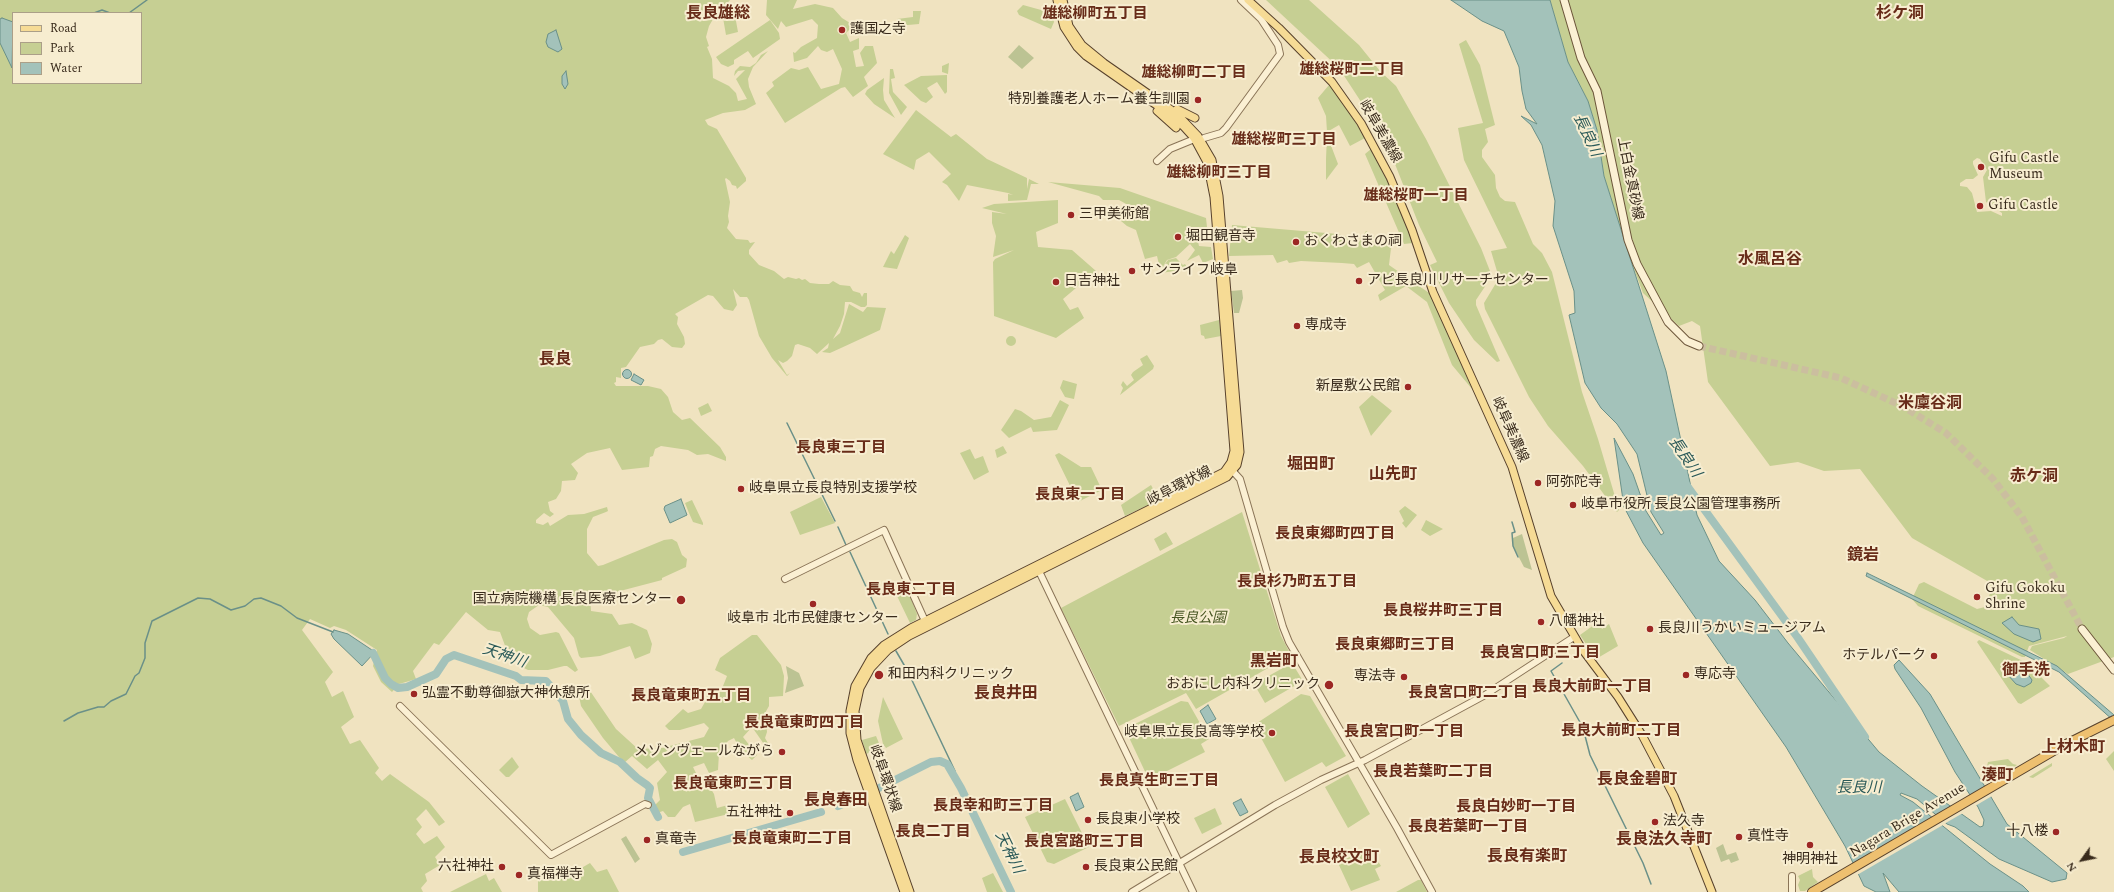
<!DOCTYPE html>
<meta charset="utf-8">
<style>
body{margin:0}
#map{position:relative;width:2114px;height:892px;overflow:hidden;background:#f0e3c0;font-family:Spectral,serif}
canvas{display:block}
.legend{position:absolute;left:12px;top:12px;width:130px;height:72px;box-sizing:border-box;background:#f7edd0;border:1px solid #ab9f88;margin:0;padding:5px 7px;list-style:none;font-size:12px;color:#392b1c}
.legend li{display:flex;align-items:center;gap:8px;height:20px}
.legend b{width:20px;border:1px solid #ab9f88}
.north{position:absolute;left:2062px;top:840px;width:40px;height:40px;-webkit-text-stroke:3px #f7edd0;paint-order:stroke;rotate:237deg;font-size:11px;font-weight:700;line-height:16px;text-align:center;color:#392b1c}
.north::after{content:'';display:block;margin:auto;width:14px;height:18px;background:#392b1c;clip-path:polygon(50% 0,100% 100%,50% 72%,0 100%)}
</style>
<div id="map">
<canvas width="2114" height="892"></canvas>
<ul class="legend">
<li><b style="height:5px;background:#f6db95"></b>Road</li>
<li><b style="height:11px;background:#c6cf93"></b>Park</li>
<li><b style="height:11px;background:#a3c2ba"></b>Water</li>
</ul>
<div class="north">N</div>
</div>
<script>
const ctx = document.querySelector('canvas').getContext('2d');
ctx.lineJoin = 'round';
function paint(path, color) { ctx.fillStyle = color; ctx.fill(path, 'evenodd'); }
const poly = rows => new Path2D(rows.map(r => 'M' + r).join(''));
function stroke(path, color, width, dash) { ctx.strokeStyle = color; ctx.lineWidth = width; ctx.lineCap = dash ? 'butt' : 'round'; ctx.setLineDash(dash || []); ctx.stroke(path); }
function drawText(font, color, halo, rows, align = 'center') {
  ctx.font = font + ' Spectral,"Noto Sans JP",serif'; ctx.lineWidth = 4; ctx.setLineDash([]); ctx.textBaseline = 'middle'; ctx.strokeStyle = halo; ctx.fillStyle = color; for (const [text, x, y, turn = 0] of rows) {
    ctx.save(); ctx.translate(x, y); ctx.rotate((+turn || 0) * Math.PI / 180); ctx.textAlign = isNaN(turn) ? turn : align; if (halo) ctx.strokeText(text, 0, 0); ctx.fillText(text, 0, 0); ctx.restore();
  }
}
const green = poly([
 [0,0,730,0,724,7,719,9,709,26,706,37,709,46,707,47,712,59,713,78,729,86,736,93,738,101,747,99,736,79,745,70,738,71,734,76,735,71,740,66,750,67,756,63,761,55,768,51,753,67,748,79,749,87,756,104,745,110,723,113,705,120,708,125,717,129,746,178,746,181,737,189,736,186,732,185,730,181,726,178,725,179,730,202,728,216,729,222,727,228,736,239,748,240,750,243,755,242,749,250,749,254,759,265,774,271,784,279,788,277,796,279,799,278,802,280,805,279,810,283,819,284,829,284,833,281,840,285,850,286,853,291,860,293,862,297,864,293,867,293,867,305,865,307,861,307,851,302,845,302,844,314,840,326,833,339,840,333,849,304,863,312,867,307,886,308,880,330,841,348,830,353,822,352,828,348,829,343,817,354,810,348,798,344,795,345,792,356,787,361,783,363,778,360,787,375,790,373,787,376,772,358,759,336,749,300,747,297,740,297,733,289,737,305,733,311,724,309,713,296,708,295,675,314,678,317,677,324,684,337,685,344,682,348,672,347,662,339,658,340,654,344,640,347,626,367,621,368,621,378,616,377,616,382,614,383,616,386,648,386,661,389,668,397,673,412,682,420,690,418,720,447,726,457,726,461,708,454,697,455,688,450,661,446,655,449,653,456,650,457,649,467,622,470,610,448,587,453,571,464,578,473,575,480,562,481,561,491,556,499,548,502,550,511,554,514,550,517,544,513,536,520,536,523,543,525,548,522,550,526,568,515,584,514,607,507,608,511,606,512,593,517,587,529,587,553,598,566,603,565,664,540,672,539,677,542,682,555,687,559,686,567,662,578,662,580,601,596,590,597,591,611,612,614,619,625,632,623,647,630,652,644,650,653,635,659,630,646,600,656,581,658,579,656,574,638,548,607,539,605,529,612,527,619,530,628,540,635,556,632,559,633,578,670,575,672,567,666,564,666,548,670,528,670,522,667,507,651,500,632,488,630,466,612,439,645,434,643,413,671,416,679,399,684,392,692,381,682,373,666,377,650,346,630,334,626,330,628,310,619,302,630,333,672,325,682,332,697,343,691,354,717,341,727,350,744,360,740,379,768,375,773,382,781,390,774,429,802,445,822,439,826,426,809,416,819,422,827,416,834,424,844,437,836,445,847,435,857,440,865,425,874,427,881,421,888,423,892,0,892],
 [13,13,141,13,141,83,13,83],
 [767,0,797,0,793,9,815,4,833,8,842,18,850,23,851,28,846,33,850,42,859,38,859,49,853,51,856,67,864,66,860,53,865,46,873,46,877,63,864,77,868,86,853,97,845,87,841,88,785,123,766,93,774,86,772,82,791,68,799,70,808,67,821,89,839,84,842,69,833,49,827,52,821,50,818,46,807,58,794,62,793,52,795,53,801,47,817,38,818,25,812,19,786,27,781,21,778,29,766,15],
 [1266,0,1309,0,1359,45,1380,71,1396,86,1426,139,1481,248,1490,271,1488,282,1476,300,1476,305,1500,361,1497,362,1474,340,1449,303,1430,265,1437,262,1419,225,1393,159,1367,111,1339,68],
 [1550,0,2114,0,2114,657,2068,674,2030,650,2032,646,2064,638,2067,636,2029,646,2025,657,2022,657,1918,606,1912,599,1919,584,1924,582,1977,609,1985,607,1992,588,1989,582,1912,538,1860,469,1824,471,1798,462,1770,466,1708,382,1700,326,1692,321,1679,326,1643,293,1624,242,1604,176,1597,130,1588,101,1568,62],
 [1977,158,1980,159,1987,170,1983,177,1986,202,2002,213,2002,216,1991,211,1977,212,1972,193,1967,187,1960,186,1960,183,1966,179,1973,179,1978,175,1973,164,1973,161],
 [1023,5,1052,13,1054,22,1051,29,1019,15,1017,11],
 [734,10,738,32,726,35,722,12],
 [913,11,921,11,919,24,897,26,897,19,913,17],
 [770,20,779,33,780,39,753,58,748,51,734,60,734,64,728,67,721,64,716,57],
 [1466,40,1480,65,1495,125,1485,129,1488,142,1482,150,1482,157,1495,175,1496,188,1500,197,1505,201,1515,202,1533,244,1542,253,1552,272,1582,392,1598,439,1619,510,1617,512,1583,466,1548,426,1529,397,1485,309,1484,303,1499,278,1491,251,1507,248,1464,160,1458,128,1483,123,1459,44],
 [949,63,948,74,942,72,942,66],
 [890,69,893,69,895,78,891,79,893,92,907,107,901,115,889,93],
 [947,75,947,92,945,94,937,82,927,88,933,97,926,103,921,101,904,85,921,76],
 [884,78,883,90,884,100,895,118,874,104,865,94,867,90],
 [1329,85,1339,95,1365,138,1350,146,1339,125,1327,132,1326,116,1318,98],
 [916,110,951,137,956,134,987,159,1027,178,1027,189,1029,179,1039,184,1031,184,1027,200,1008,201,1008,194,1013,195,1008,193,967,185,959,201,947,185,942,182,951,174,929,152,916,160,914,170,883,154],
 [1327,135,1338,164,1326,180,1326,159],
 [1371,149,1399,203,1413,243,1404,244,1365,154],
 [1048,182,1120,188,1206,218,1207,227,1196,233,1199,246,1211,247,1213,259,1203,263,1199,255,1187,261,1195,250,1190,244,1176,257,1167,260,1162,268,1168,260,1176,258,1183,265,1185,264,1188,269,1161,273,1157,256,1145,259,1136,230,1127,226,1121,221,1122,218,1136,218,1137,210,1119,200,1103,200,1099,196],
 [1058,200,1058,223,1036,232,1038,247,1072,250,1096,271,1063,299,1070,310,1078,307,1084,318,1056,338,994,316,993,262,995,259,1014,250,993,257,996,236,992,223,992,212,1007,214,982,208,994,204],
 [1232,225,1338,234,1360,241,1366,231,1391,248,1389,265,1432,295,1472,389,1452,365,1427,302,1406,286,1380,301,1378,295,1385,290,1369,262,1357,268,1354,264,1342,263,1301,261,1289,263,1287,260,1277,263,1273,255,1229,256],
 [905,235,909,238,897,269,883,267,891,251,894,254],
 [1219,320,1221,336,1205,339,1204,336,1201,335,1200,325],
 '1006 341a5 5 0 1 1 10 0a5 5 0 1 1-10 0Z',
 [1147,355,1154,366,1153,369,1120,395,1123,388,1121,385,1123,381,1127,386,1134,380,1131,375,1133,372,1143,365,1140,359],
 [1063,380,1077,384,1074,399,1065,397,1060,388],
 [1372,395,1392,411,1371,436,1359,407],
 [1060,400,1069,405,1057,430,1033,432,1031,427,1009,438,1001,430,1015,409,1021,411,1034,420,1051,417],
 [708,403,712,411,701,416,698,408],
 [1003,446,1007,453,997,458,995,450],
 [970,449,975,459,983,456,989,472,974,480,960,453],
 [1059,453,1081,467,1091,467,1102,490,1078,502,1055,455],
 [1151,485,1159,500,1125,516,1121,505],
 [821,497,835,523,800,535,790,512],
 [692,500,703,523,703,525,693,522,689,513,685,503],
 [1405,506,1417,515,1406,528,1402,523,1404,521,1399,511],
 [1242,512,1281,636,1291,655,1196,709,1186,693,1119,726,1061,608],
 [1426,520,1443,529,1430,536,1421,530],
 [1166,532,1173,544,1160,551,1154,539],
 [908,591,917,614,916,620,910,623,897,596],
 [1598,622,1602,629,1609,624,1618,646,1596,659,1580,635],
 [752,635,757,635,781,665,784,676,783,696,769,697,769,706,765,713,767,732,765,738,769,745,766,747,752,727,743,737,757,755,752,760,741,751,734,738,728,741,719,753,718,770,709,773,704,763,693,767,700,781,706,781,714,794,717,808,732,804,733,813,695,822,690,804,683,807,675,817,668,817,663,811,657,813,653,807,660,800,657,783,667,772,658,760,647,769,632,756,624,763,603,738,581,706,579,696,586,685,616,729,638,749,662,748,704,737,709,728,704,723,680,730,669,730,665,726,683,709,688,713,701,709,705,702,710,687,721,691,727,676,715,670,720,658],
 [1979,640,2027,663,2050,686,2021,704,2018,703,1977,642],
 [1292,663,1303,681,1265,703,1254,684],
 [1301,694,1310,696,1346,756,1326,767,1322,762,1285,782,1254,725],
 [883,697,903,739,886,748,883,744,878,721],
 [1181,701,1188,702,1209,739,1201,744,1205,752,1149,780,1125,729],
 [876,736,881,748,866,754,862,740],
 [2114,751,2114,771,2106,759],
 [512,757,519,767,509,777,506,777,499,770],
 [2008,759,2013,764,2017,765,2009,770,2008,767,2006,768,2007,771,1998,777,1996,774,1993,775,1987,766,1988,762],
 [2052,763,2052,766,2033,778,2029,777],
 [1348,774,1370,814,1348,828,1325,787],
 [1065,799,1089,847,1054,864,1047,862,1025,817],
 [1215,808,1222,824,1202,834,1194,818],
 [1369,847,1381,866,1375,869,1380,880,1351,891,1338,863],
 [590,863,597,872,607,869,619,892,538,892,538,878,558,869,562,872,570,868,578,870],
 [1812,869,1813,877,1818,882,1805,891,1800,891,1798,885,1800,880,1798,876],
 [993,873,1003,892,987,892,982,878],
 [486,874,489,881,494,878,502,892,450,892],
 [1418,880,1421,880,1427,892,1396,892]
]);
const cemetery = poly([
 [1019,45,1034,58,1022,69,1008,57],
 [1242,290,1243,298,1239,313,1234,313,1231,291],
 [1522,534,1532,570,1524,567,1513,546,1513,538],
 [786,666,799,673,804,686,785,693,788,678],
 [626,836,640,859,635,863,621,839],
 [1723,844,1727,855,1736,852,1739,860,1731,863,1729,859,1721,862,1716,848]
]);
const water = poly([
 [1451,0,1550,0,1568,62,1588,101,1597,130,1604,176,1666,371,1697,515,1719,561,1755,600,1788,643,1879,752,1922,786,1980,827,1983,826,1984,820,1978,807,1955,772,1921,708,1895,669,1894,665,1899,660,1930,694,2007,824,2067,873,2066,879,2052,882,1999,859,1955,827,1947,824,1917,799,1901,793,1900,795,1913,802,1990,864,2023,886,2029,892,1899,892,1883,873,1890,892,1876,892,1864,886,1845,846,1786,747,1643,543,1624,507,1614,438,1633,474,1646,511,1661,535,1664,533,1651,512,1637,454,1617,424,1601,408,1585,383,1569,315,1575,313,1574,291,1553,226,1555,201,1542,145,1531,125,1521,116,1537,124,1526,109,1522,91,1519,67,1504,31,1482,21,1451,0],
 [2,18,13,22,12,68,0,43,0,19,2,18],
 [556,30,562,49,558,52,548,47,546,42,548,34,556,30],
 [566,71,568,84,565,89,562,84,562,76,566,71],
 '622.5 374a4.5 4.5 0 1 1 9 0a4.5 4.5 0 1 1-9 0Z',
 [634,374,644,380,641,385,631,380,634,374],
 [681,499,687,515,670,523,664,509,665,506,681,499],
 [1867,573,2057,666,2114,715,2114,721,2059,672,1866,576,1867,573],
 [2012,617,2019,625,2039,629,2041,639,2033,642,2014,634,2002,623,2012,617],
 [334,630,348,634,375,652,362,666,334,639,331,634,334,630],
 [2014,668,2020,674,2027,673,2032,680,2031,683,2024,687,2016,684,2007,674,2007,670,2014,668],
 [1208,705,1216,719,1207,724,1200,711,1208,705],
 [1078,793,1084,807,1076,811,1070,797,1078,793],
 [1241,799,1248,812,1240,816,1233,803,1241,799]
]);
const pier = poly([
 [1986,786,1992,796,1975,806,1969,796],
 [1953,806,1963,813,1944,824,1935,816],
 [1934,817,1943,825,1857,875,1852,865]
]);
const stream = poly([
 [94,13,102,10,110,13],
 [129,13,147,0],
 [787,423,835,521],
 [1512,522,1515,532,1512,533,1513,546,1518,557],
 [838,527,846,545],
 [850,552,888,634],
 [896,651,907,670],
 [1562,663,1551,671,1581,724],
 [909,674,955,771,954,775],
 [64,721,78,713,98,707,104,707,111,701,126,694,135,676,139,673,145,658,145,643,152,621,198,598,210,599,231,610,245,606,254,599,261,598,281,606,297,618,333,632],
 [1583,728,1590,755,1643,863,1651,884]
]);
const river = poly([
 [1685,483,1798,638,1865,737],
 [373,653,385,678,391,684,398,688,407,687,436,674,446,659,454,655,516,676,521,680,546,681,563,701,568,719,581,735,601,753,620,762,637,778,647,785,650,788,648,798,658,817],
 [879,788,931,762,940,761,947,764,961,788,1011,892],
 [838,806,864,795],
 [683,852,821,812]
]);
const secondaryTunnel = poly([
 [1699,346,1841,378,1902,406,1946,433,1993,479,2022,517,2082,629]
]);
const tertiary = poly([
 [1204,138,1221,133,1226,128,1280,54,1278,45,1261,19,1241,0],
 [1157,161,1170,149,1192,140],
 [1229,467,1240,479,1283,627,1289,642,1397,828,1432,892],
 [1037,567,1193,892],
 [785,579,884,530,925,621],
 [400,706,551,855,645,804,648,805],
 [1792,876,1792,892],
 [1132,892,1275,805,1321,780,1365,760,1485,695,1574,637]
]);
const secondary = poly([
 [1564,0,1581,58,1597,91,1628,240,1637,264,1668,322,1687,341,1699,346],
 [2082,629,2114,670]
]);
const primary = poly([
 [1248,0,1279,28,1332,82,1361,123,1390,177,1412,230,1433,292,1512,467,1551,596,1582,649,1618,697,1642,735,1674,796,1712,892],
 [1177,109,1195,118],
 [1157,111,1176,128],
 [904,892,857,760,850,733,850,711,855,686,871,658,884,645,911,628,1224,472,1231,462,1234,451,1214,197,1207,162,1194,138,1184,127,1172,116,1086,56,1077,47,1064,27,1057,0],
 [910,892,857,740,855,711,860,688,871,668,888,650,909,636,1227,477,1237,465,1240,452,1219,196,1212,160,1198,136,1176,113,1104,63,1082,45,1069,26,1063,0]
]);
const trunk = poly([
 [1812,892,2064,745,2114,720]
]);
const markers = [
 [842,30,4,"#9c2724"],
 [1198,100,4,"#9c2724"],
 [1981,167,4,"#9c2724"],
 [1980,206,4,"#9c2724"],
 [1071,215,4,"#9c2724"],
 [1178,237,4,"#9c2724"],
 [1296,242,4,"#9c2724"],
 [1132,271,4,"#9c2724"],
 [1359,281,4,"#9c2724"],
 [1056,282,4,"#9c2724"],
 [1297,326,4,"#9c2724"],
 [1408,387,4,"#9c2724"],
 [1538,483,4,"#9c2724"],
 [741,489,4,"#9c2724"],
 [1573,505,4,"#9c2724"],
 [1977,597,4,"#9c2724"],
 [681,600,5,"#9c2724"],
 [813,604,4,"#9c2724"],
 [1541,622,4,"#9c2724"],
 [1650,629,4,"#9c2724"],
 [1934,656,4,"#9c2724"],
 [879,675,5,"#9c2724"],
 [1686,675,4,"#9c2724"],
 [1404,677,4,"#9c2724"],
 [1329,685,5,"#9c2724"],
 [414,694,4,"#9c2724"],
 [1272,733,4,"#9c2724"],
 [782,752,4,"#9c2724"],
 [790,813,4,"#9c2724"],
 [1088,820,4,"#9c2724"],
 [1655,822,4,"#9c2724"],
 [2056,832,4,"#9c2724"],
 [1739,837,4,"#9c2724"],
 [647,840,4,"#9c2724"],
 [1810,845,4,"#9c2724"],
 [502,867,4,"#9c2724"],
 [1086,867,4,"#9c2724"],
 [519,875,4,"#9c2724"]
];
const poiNames = [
 ["護国之寺",850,30],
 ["特別養護老人ホーム養生訓園",1190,100,"right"],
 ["Gifu Castle",1989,159],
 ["Museum",1989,175],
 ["Gifu Castle",1988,206],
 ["三甲美術館",1079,215],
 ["堀田観音寺",1186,237],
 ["おくわさまの祠",1304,242],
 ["サンライフ岐阜",1140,271],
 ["アピ長良川リサーチセンター",1367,281],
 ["日吉神社",1064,282],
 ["専成寺",1305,326],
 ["新屋敷公民館",1400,387,"right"],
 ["阿弥陀寺",1546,483],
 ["岐阜県立長良特別支援学校",749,489],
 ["岐阜市役所 長良公園管理事務所",1581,505],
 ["Gifu Gokoku",1985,589],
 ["Shrine",1985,605],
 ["国立病院機構 長良医療センター",672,600,"right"],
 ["岐阜市 北市民健康センター",813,619,"center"],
 ["八幡神社",1549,622],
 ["長良川うかいミュージアム",1658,629],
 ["ホテルパーク",1926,656,"right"],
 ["和田内科クリニック",888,675],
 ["専応寺",1694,675],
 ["専法寺",1396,677,"right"],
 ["おおにし内科クリニック",1320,685,"right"],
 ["弘霊不動尊御嶽大神休憩所",422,694],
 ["岐阜県立長良高等学校",1264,733,"right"],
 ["メゾンヴェールながら",774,752,"right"],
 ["五社神社",782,813,"right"],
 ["長良東小学校",1096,820],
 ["法久寺",1663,822],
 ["十八楼",2048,832,"right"],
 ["真性寺",1747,837],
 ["真竜寺",655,840],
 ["神明神社",1810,860,"center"],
 ["六社神社",494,867,"right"],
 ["長良東公民館",1094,867],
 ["真福禅寺",527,875]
];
const streetNames = [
 ["岐阜美濃線",1379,132,60],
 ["上白金真砂線",1629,179,79],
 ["岐阜美濃線",1509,430,66],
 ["岐阜環状線",1180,487,-27],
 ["岐阜環状線",884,779,71],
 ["Nagara Brige Avenue",1908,821,-31]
];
const parkNames = [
 ["長良公園",1198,619]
];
const neighbourhoodNames = [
 ["雄総柳町五丁目",1095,15],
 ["雄総桜町二丁目",1352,71],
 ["雄総柳町二丁目",1194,74],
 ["雄総桜町三丁目",1284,141],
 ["雄総柳町三丁目",1219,174],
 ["雄総桜町一丁目",1416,197],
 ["長良東三丁目",841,449],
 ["長良東一丁目",1080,496],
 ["長良東郷町四丁目",1335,535],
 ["長良杉乃町五丁目",1297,583],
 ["長良東二丁目",911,591],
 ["長良桜井町三丁目",1443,612],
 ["長良東郷町三丁目",1395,646],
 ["長良宮口町三丁目",1540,654],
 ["長良大前町一丁目",1592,688],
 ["長良宮口町二丁目",1468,694],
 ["長良竜東町五丁目",691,697],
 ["長良竜東町四丁目",804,724],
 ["長良大前町二丁目",1621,732],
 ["長良宮口町一丁目",1404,733],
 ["長良若葉町二丁目",1433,773],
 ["長良真生町三丁目",1159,782],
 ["長良竜東町三丁目",733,785],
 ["長良幸和町三丁目",993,807],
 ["長良白妙町一丁目",1516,808],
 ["長良若葉町一丁目",1468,828],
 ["長良二丁目",933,833],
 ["長良竜東町二丁目",792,840],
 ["長良宮路町三丁目",1084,843]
];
const waterNames = [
 ["長良川",1586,136,65],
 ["長良川",1684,458,56],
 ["天神川",504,657,19],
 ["長良川",1859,789],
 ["天神川",1008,853,64]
];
const quarterNames = [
 ["長良雄総",718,15],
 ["杉ケ洞",1900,15],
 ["水風呂谷",1770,261],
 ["長良",555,361],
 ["米廩谷洞",1930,405],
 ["堀田町",1311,466],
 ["山先町",1393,476],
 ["赤ケ洞",2034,478],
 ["鏡岩",1863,557],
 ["黒岩町",1274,663],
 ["御手洗",2026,672],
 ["長良井田",1006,695],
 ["上材木町",2073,749],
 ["湊町",1997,777],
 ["長良金碧町",1637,781],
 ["長良春田",836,802],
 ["長良法久寺町",1664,841],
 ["長良有楽町",1527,858],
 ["長良校文町",1339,859]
];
paint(green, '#c6cf93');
paint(cemetery, '#bcc393');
paint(water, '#a3c2ba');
stroke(water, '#6a9088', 1);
paint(pier, '#f0e3c0');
stroke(stream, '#6a9088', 1.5);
stroke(river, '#a3c2ba', 8);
stroke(secondaryTunnel, '#cbbe9f', 7, [7, 3.5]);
stroke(tertiary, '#8a7457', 8);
stroke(secondary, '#6c553a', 9);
stroke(primary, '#57412c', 9);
stroke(trunk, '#57412c', 10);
stroke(tertiary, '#fbf0d3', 6);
stroke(secondary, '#fbf0d3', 7);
stroke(primary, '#f6db95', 7);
stroke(trunk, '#eec070', 8);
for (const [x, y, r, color] of markers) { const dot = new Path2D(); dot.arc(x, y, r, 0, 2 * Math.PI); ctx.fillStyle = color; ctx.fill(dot); stroke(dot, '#f7edd0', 1.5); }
drawText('14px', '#392b1c', '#f7edd0', poiNames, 'left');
drawText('14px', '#392b1c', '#f7edd0', streetNames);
drawText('italic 14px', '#475622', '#f7edd0', parkNames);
drawText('bold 15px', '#682c19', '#f7edd0', neighbourhoodNames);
drawText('italic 15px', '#2a5958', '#f7edd0', waterNames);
drawText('bold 16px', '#682c19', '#f7edd0', quarterNames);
</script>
